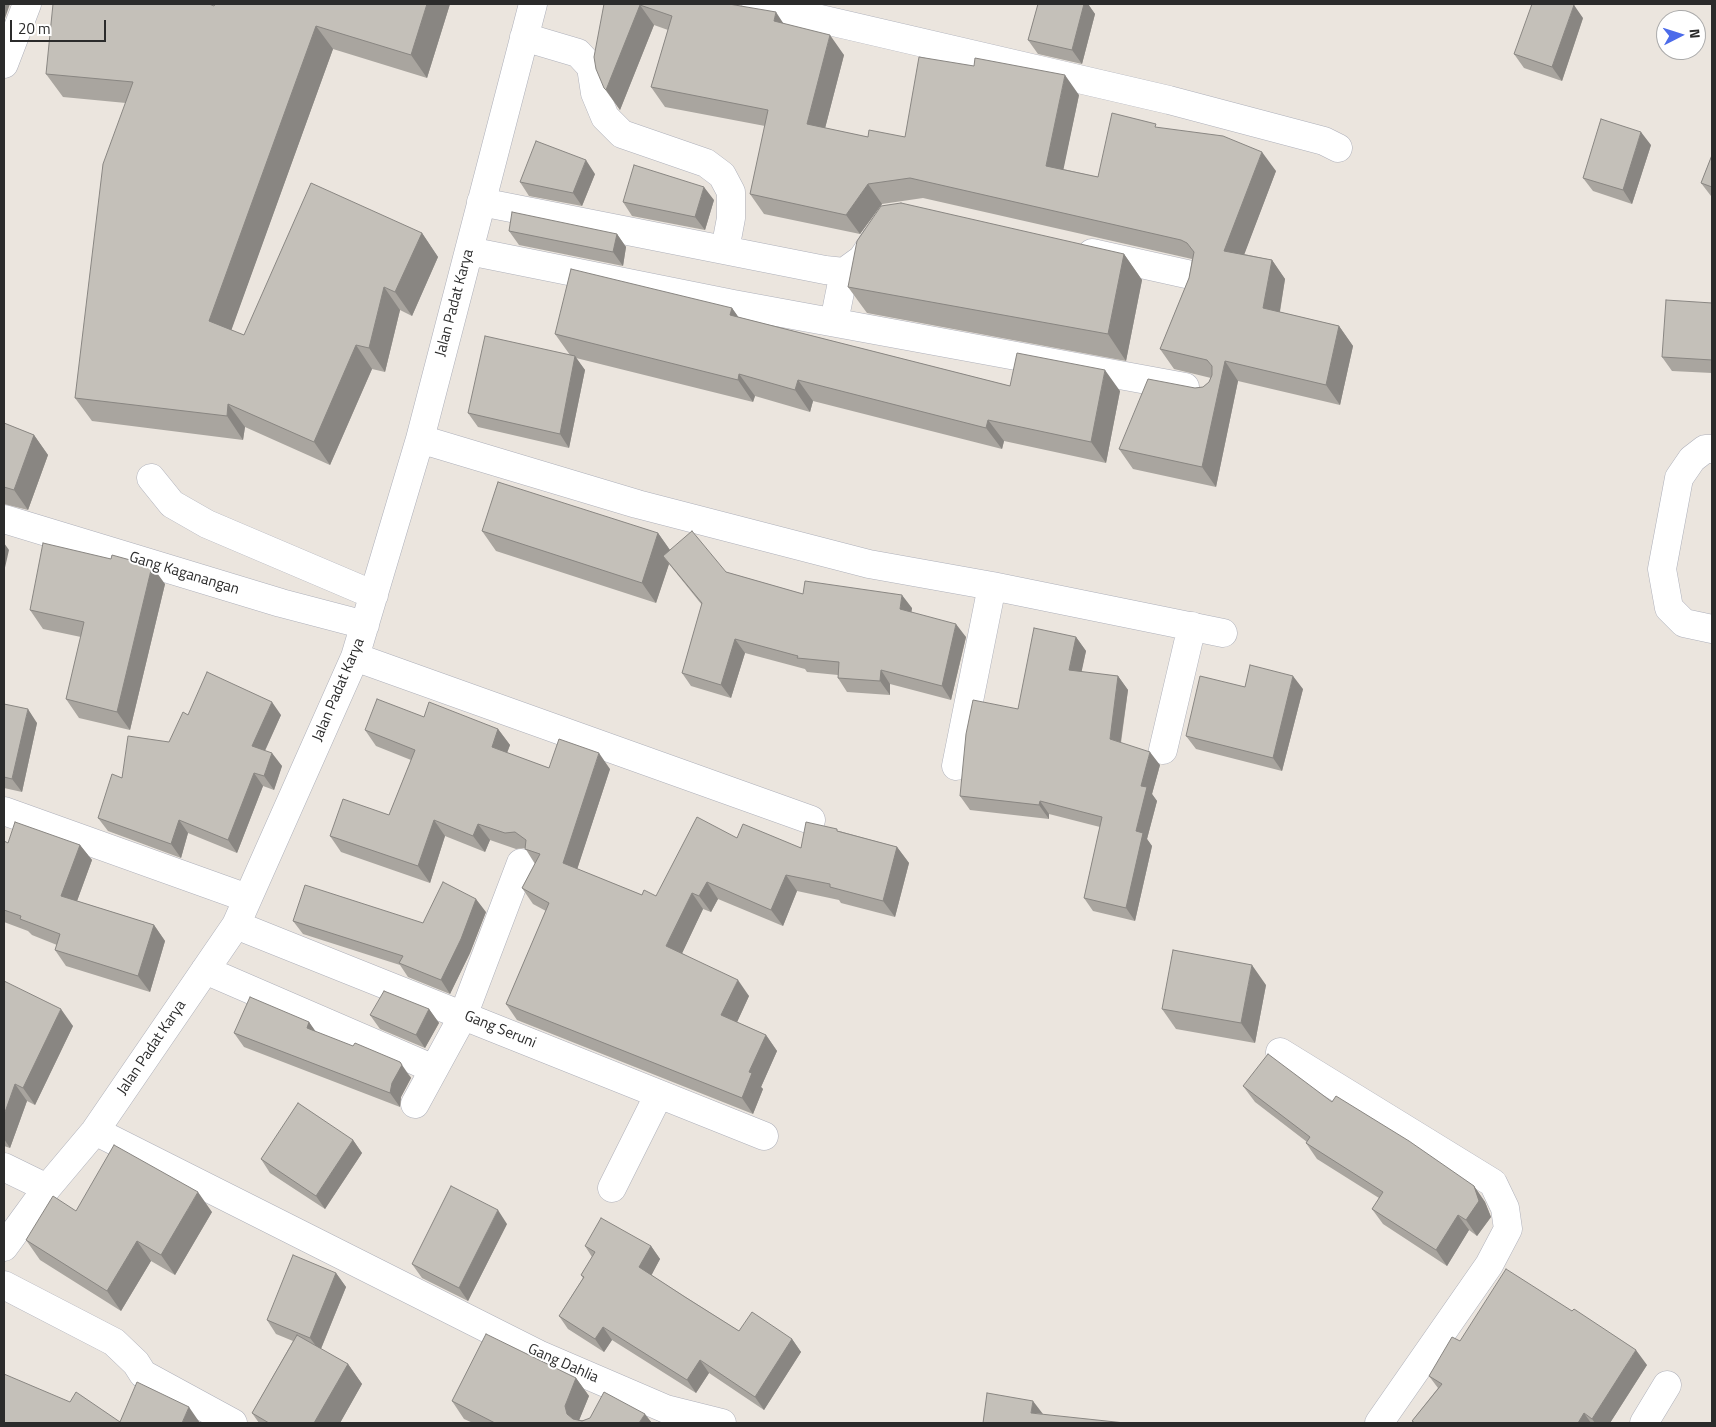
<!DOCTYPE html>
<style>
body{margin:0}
#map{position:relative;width:1716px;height:1427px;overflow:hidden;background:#ebe5de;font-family:"Titillium Web",sans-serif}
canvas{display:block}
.frame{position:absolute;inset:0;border:5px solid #2b2b2b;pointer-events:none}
.north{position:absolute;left:1656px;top:10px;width:50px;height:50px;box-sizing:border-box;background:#fff;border:1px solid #aaa;border-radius:50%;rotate:85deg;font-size:14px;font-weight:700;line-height:20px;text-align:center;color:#2b2b2b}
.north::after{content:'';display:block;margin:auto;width:18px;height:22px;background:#4c6bea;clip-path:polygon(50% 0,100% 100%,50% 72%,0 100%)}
.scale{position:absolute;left:10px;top:20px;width:96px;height:22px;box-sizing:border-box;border:2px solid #2b2b2b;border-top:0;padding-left:6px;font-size:15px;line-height:18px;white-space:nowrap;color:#2b2b2b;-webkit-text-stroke:4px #fff;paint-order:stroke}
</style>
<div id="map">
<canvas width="1716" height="1427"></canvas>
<div class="frame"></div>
<div class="north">N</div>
<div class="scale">20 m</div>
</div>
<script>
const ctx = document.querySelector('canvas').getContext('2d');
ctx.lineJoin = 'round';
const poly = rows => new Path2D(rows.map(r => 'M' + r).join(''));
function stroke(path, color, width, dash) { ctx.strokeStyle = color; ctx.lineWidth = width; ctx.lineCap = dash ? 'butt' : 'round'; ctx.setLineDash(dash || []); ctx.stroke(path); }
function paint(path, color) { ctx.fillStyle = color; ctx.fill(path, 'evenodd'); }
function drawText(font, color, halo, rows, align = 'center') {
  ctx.font = font + ' "Titillium Web",sans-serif'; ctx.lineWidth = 4; ctx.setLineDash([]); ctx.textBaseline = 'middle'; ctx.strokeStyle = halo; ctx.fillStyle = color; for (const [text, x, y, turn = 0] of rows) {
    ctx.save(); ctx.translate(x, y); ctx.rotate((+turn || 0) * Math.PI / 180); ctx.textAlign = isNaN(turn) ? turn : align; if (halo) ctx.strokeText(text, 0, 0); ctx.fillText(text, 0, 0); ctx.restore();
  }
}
const minor = poly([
 [756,4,1169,100,1324,141,1338,148],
 [524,37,578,53,591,67,595,93,605,117,622,134,706,163,722,175,731,192,731,218,725,250],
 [4,64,27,4],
 [481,202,825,270,844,272,862,259,876,238],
 [469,251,733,304,1185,387],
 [1092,253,1191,275],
 [834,322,844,272],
 [420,439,637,504,869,564,992,586,1223,633],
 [1712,449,1705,449,1692,459,1679,478,1662,569,1669,608,1684,623,1712,629],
 [151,478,172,504,207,524,374,595],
 [4,519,281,603,365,625],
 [355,657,811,820],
 [1163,750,1192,626],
 [956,766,992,586],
 [4,811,247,898],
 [236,925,764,1136],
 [205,970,434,1069],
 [1280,1052,1493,1183,1505,1208,1508,1229,1489,1265,1379,1423],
 [415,1104,463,1016,521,863],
 [95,1131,538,1354,666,1409,722,1423],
 [4,1167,47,1188],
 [612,1188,659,1094],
 [4,1247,47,1188,95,1131,236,925,355,657,420,439,533,4],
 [4,1285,114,1342,136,1363,143,1374,233,1423],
 [1644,1423,1667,1385]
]);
const wall = poly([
 [215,4,450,4,427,78,333,49,231,330,244,335,422,233,438,257,412,316,400,310,385,372,372,369,330,465,245,427,243,440,92,421,75,398,126,103,63,97,46,74,214,6],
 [604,4,729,4,783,23,844,55,825,128,868,137,905,137,1079,95,1063,169,1098,177,1159,128,1276,171,1244,254,1272,260,1285,279,1280,312,1339,326,1353,346,1340,405,1238,381,1216,487,1133,469,1119,449,1195,388,1203,387,1209,382,1211,378,1174,369,1160,349,1189,278,1192,259,923,198,882,204,860,234,764,214,750,194,765,126,665,107,651,87,668,30,654,25,620,110,604,88],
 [1038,4,1088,4,1095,14,1082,64,1038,54,1028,40],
 [1583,18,1562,81,1524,68,1514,54],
 [1651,145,1632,204,1593,191,1583,178],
 [1712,155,1712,197,1711,196,1701,183],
 [595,174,582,206,529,196,520,182],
 [714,200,705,230,632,216,623,202],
 [509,231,617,234,626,247,623,266,519,245],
 [1124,254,1142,280,1126,361,867,313,848,287],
 [1712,303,1712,373,1672,371,1662,357],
 [732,308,738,317,1010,386,1120,391,1106,463,1004,441,1002,449,813,401,810,412,755,396,753,402,576,358,585,370,569,448,478,427,468,413,570,355,555,334],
 [4,423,34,435,48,455,28,510,4,504],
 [482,531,658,533,670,550,726,572,803,594,912,608,911,612,966,637,951,700,890,684,890,695,847,692,838,678,838,675,807,672,805,669,745,653,731,698,691,686,682,673,702,605,669,564,656,603,496,551],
 [111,559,165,584,130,730,79,718,66,699,81,637,43,629,30,610],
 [1076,637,1086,651,1081,672,1118,676,1128,690,1121,743,1160,765,1152,794,1157,801,1147,839,1152,846,1135,921,1093,911,1084,898,1100,827,1049,814,1049,819,970,810,960,796,1018,709],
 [1245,687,1303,689,1282,771,1196,749,1186,736],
 [4,704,37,723,22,792,4,788],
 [188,715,281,715,265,751,282,766,274,790,263,786,237,853,188,833,181,858,108,831,98,818,122,778,169,742],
 [424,717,498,729,510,745,507,753,549,768,610,769,577,869,642,895,656,896,737,838,801,848,839,831,897,847,909,863,895,917,841,903,839,900,797,891,783,926,718,899,711,912,703,909,682,953,749,996,737,1022,766,1035,777,1051,761,1087,763,1089,753,1114,517,1020,506,1004,546,911,533,904,522,888,535,864,525,848,516,849,490,840,485,852,445,836,430,883,341,852,330,836,389,815,411,760,376,746,365,730],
 [4,841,8,843,80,845,92,860,77,901,154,925,165,941,150,992,66,966,55,950,57,945,32,935,28,931,4,922],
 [486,912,470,953,450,994,408,977,400,965,303,934,293,921,423,923],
 [4,981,73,1026,35,1105,27,1101,10,1148,4,1146],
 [1266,985,1255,1043,1176,1029,1162,1009],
 [429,1009,439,1023,425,1048,380,1029,370,1015],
 [309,1022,315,1032,410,1076,411,1078,401,1097,400,1107,244,1047,234,1033],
 [1243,1086,1332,1102,1474,1186,1485,1202,1491,1217,1477,1236,1469,1230,1447,1266,1383,1224,1372,1209,1379,1198,1317,1159,1306,1143,1307,1142,1255,1102],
 [353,1140,362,1153,325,1209,270,1173,261,1159],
 [76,1211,212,1212,175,1275,151,1261,121,1311,40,1260,26,1240],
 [507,1224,468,1301,422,1278,412,1264],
 [585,1246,651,1246,660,1259,651,1275,739,1331,792,1339,801,1352,764,1410,709,1373,696,1393,612,1340,604,1352,568,1329,559,1316,583,1278,581,1275,592,1257],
 [336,1273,346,1287,321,1349,348,1364,362,1384,340,1423,259,1423,252,1413,293,1341,276,1334,267,1320],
 [1460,1341,1647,1365,1610,1423,1414,1423,1412,1421,1438,1388,1429,1376],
 [576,1378,589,1396,579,1420,652,1423,473,1423,464,1419,452,1401]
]);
const shadedWall = poly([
 [4,4,10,4,4,21],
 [427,4,450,4,427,78,411,55],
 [1084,4,1088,4,1095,14,1082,64,1072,50],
 [640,5,654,25,620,110,606,90],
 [1574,5,1583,18,1562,81,1552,67],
 [776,12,789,32,774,21],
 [316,26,333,49,226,345,209,321],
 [830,35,844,55,821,144,807,124],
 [1065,75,1079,95,1060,186,1046,166],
 [1641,132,1651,145,1632,204,1623,190],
 [1262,152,1276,171,1238,271,1224,251],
 [586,160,595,174,582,206,573,193],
 [868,184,882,204,860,234,846,215],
 [704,187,714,200,705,230,695,217],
 [422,233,438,257,412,316,395,292],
 [617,234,626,247,623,266,613,252],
 [1124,254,1142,280,1126,361,1108,334],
 [1272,260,1285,279,1277,328,1263,308],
 [384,287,400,310,385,372,369,348],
 [732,308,747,329,730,315],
 [1339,326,1353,346,1340,405,1326,385],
 [356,345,372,369,330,465,314,442],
 [575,356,585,370,569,448,560,434],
 [1225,361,1238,381,1216,487,1202,467],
 [1105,370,1120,391,1106,463,1091,442],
 [739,374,755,396,753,402,738,380],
 [798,380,813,401,810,412,795,390],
 [228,404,245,427,243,440,227,416],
 [988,420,1004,441,1002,449,986,428],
 [34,435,48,455,28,510,14,490],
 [658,533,672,553,663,556,669,564,656,603,642,583],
 [4,543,9,550,4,572],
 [152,566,165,584,130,730,117,712],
 [902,595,912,608,910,622,900,609],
 [956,624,966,637,951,700,942,686],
 [1076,637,1086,651,1079,684,1069,670],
 [735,639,745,653,731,698,721,685],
 [881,670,890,684,890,695,880,681],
 [1118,676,1128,690,1119,753,1110,739],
 [1293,676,1303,689,1282,771,1273,758],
 [272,702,281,715,261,759,252,746],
 [28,709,37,723,22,792,12,779],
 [498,729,510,745,503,763,492,747],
 [1150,752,1160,765,1152,794,1157,801,1147,839,1152,846,1135,921,1126,908,1136,831,1141,786],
 [272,753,282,766,274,790,264,776],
 [599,753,610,769,574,879,563,863],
 [254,773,263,786,237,853,228,840],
 [1040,801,1049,814,1049,819,1039,805],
 [179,820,188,833,181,858,171,844],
 [434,820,445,836,430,883,418,866],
 [478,824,490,840,485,852,473,836],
 [80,845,92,860,73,912,61,896],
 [897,847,909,863,895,917,883,901],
 [786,875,797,891,783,926,771,910],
 [707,882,718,899,711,912,699,896],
 [692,893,703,909,678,962,666,946],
 [476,899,486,912,470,953,450,994,441,980],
 [154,925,165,941,150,992,138,976],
 [1252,965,1266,985,1255,1043,1241,1023],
 [738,980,749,996,733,1031,721,1015],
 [61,1009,73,1026,35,1105,23,1088],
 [429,1009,439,1023,425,1048,416,1035],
 [309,1022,319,1036,307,1028],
 [766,1035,777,1051,761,1087,763,1089,753,1114,742,1098,749,1072],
 [400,1062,411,1078,401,1097,400,1107,390,1093,392,1083],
 [15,1084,27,1101,10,1148,4,1139,4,1115],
 [353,1140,362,1153,325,1209,316,1196],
 [1474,1186,1485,1202,1491,1217,1477,1236,1466,1220],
 [198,1192,212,1212,175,1275,161,1255],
 [498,1210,507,1224,468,1301,459,1288],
 [1458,1215,1469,1230,1447,1266,1436,1250],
 [137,1241,151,1261,121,1311,107,1291],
 [651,1246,660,1259,649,1280,639,1267],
 [336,1273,346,1287,320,1351,310,1338],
 [603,1327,612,1340,604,1352,595,1339],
 [792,1339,801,1352,764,1410,755,1397],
 [1636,1350,1647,1365,1610,1423,1595,1423,1592,1419],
 [700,1360,709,1373,696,1393,687,1380],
 [348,1364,362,1384,340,1423,314,1423],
 [576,1378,589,1396,578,1423,567,1414,565,1406],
 [1033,1401,1043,1414,1031,1413],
 [189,1407,200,1423,182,1423],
 [1584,1413,1591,1423,1578,1423],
 [645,1414,652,1423,639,1423]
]);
const building = poly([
 [53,4,209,4,214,6,215,4,427,4,411,55,316,26,209,321,244,335,311,183,422,233,395,292,384,287,369,348,356,345,314,442,228,404,227,416,75,398,103,164,133,82,46,74,53,4],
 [604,4,729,4,776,12,774,21,830,35,807,124,868,137,869,130,905,137,919,57,974,66,975,58,1065,75,1046,166,1098,177,1112,113,1156,124,1155,127,1223,136,1262,152,1224,251,1272,260,1263,308,1339,326,1326,385,1225,361,1202,467,1119,449,1148,379,1195,388,1203,387,1209,382,1212,375,1212,366,1207,360,1160,349,1189,278,1194,252,1187,243,1181,240,910,178,868,184,846,215,750,194,768,110,651,87,672,16,640,5,606,90,604,88,596,69,594,57,604,4],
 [1038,4,1084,4,1072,50,1028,40,1038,4],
 [1532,4,1571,4,1574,5,1552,67,1514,54,1532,4],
 [1601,119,1641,132,1623,190,1583,178,1601,119],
 [536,141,586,160,573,193,520,182,536,141],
 [1712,155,1712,187,1701,183,1712,155],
 [634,165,704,187,695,217,623,202,634,165],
 [901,203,1124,254,1108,334,848,287,857,241,881,206,901,203],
 [512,212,617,234,613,252,509,231,512,212],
 [571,269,732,308,730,315,1010,386,1017,353,1105,370,1091,442,988,420,986,428,798,380,795,390,739,374,738,380,555,334,571,269],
 [1666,300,1712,303,1712,360,1662,357,1666,300],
 [485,336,575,356,560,434,468,413,485,336],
 [4,423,34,435,14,490,4,487,4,423],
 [498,482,658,533,642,583,482,531,498,482],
 [692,531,726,572,803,594,805,581,902,595,900,609,956,624,942,686,881,670,880,681,838,678,839,662,797,658,798,656,735,639,721,685,682,673,702,603,663,556,692,531],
 [43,543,111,559,112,555,152,566,117,712,66,699,84,622,30,610,43,543],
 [1034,628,1076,637,1069,670,1118,676,1110,739,1150,752,1141,786,1147,787,1136,831,1143,833,1126,908,1084,898,1102,817,1040,801,1039,805,960,796,966,734,973,700,1018,709,1034,628],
 [1250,665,1293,676,1273,758,1186,736,1200,676,1245,687,1250,665],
 [207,672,272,702,252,746,272,753,264,776,254,773,228,840,179,820,171,844,98,818,112,774,122,778,128,736,169,742,183,712,188,715,207,672],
 [377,699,424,717,429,702,498,729,492,747,549,768,559,739,599,753,563,863,642,895,644,890,656,896,697,817,737,838,743,824,801,848,806,822,837,829,837,831,897,847,883,901,830,887,830,884,786,875,771,910,707,882,699,896,692,893,666,946,738,980,721,1015,766,1035,749,1072,752,1073,742,1098,506,1004,549,903,522,888,540,854,525,849,526,840,515,832,505,833,478,824,473,836,434,820,418,866,330,836,343,799,389,815,415,750,365,730,377,699],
 [4,704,28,709,12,779,4,777,4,704],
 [15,822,80,845,61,896,154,925,138,976,55,950,60,934,20,919,21,916,4,910,4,841,8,843,15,822],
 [443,882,476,899,461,939,441,980,399,963,403,956,293,921,305,885,423,923,443,882],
 [1173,950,1252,965,1241,1023,1162,1009,1173,950],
 [4,981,61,1009,23,1088,15,1084,4,1115,4,981],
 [384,991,429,1009,416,1035,370,1015,384,991],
 [250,997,309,1022,307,1028,353,1046,355,1043,400,1062,402,1065,392,1083,390,1093,234,1033,250,997],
 [1268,1054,1332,1102,1336,1096,1409,1141,1474,1186,1479,1201,1466,1220,1458,1215,1436,1250,1372,1209,1383,1192,1306,1143,1310,1137,1243,1086,1268,1054],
 [298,1103,353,1140,316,1196,261,1159,298,1103],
 [114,1145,198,1192,161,1255,137,1241,107,1291,26,1240,53,1196,76,1211,114,1145],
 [451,1186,498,1210,459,1288,412,1264,451,1186],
 [601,1218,651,1246,639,1267,685,1297,739,1331,752,1312,792,1339,755,1397,700,1360,687,1380,603,1327,595,1339,559,1316,584,1277,581,1275,595,1252,585,1246,601,1218],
 [293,1255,336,1273,310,1338,267,1320,293,1255],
 [1506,1269,1572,1311,1574,1309,1636,1350,1592,1419,1584,1413,1578,1423,1415,1423,1412,1421,1442,1384,1429,1376,1452,1337,1460,1341,1506,1269],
 [486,1334,576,1378,565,1406,567,1414,573,1419,582,1421,590,1418,604,1392,645,1414,639,1423,495,1423,452,1401,486,1334],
 [297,1335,348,1364,314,1423,269,1423,252,1413,297,1335],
 [4,1374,70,1402,76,1392,120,1422,137,1382,189,1407,182,1423,4,1423,4,1374],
 [987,1393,1033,1401,1031,1413,1125,1423,983,1423,987,1393]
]);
const streetNames = [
 ["Jalan Padat Karya",455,303,-75],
 ["Gang Kaganangan",184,574,17],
 ["Jalan Padat Karya",339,690,-67],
 ["Gang Seruni",500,1030,22],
 ["Jalan Padat Karya",152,1048,-56],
 ["Gang Dahlia",563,1364,24]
];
stroke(minor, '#aeb0ba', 29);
stroke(minor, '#fff', 28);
paint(wall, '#a9a59f');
paint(shadedWall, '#898682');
paint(building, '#c4c0b9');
stroke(building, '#898682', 1);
drawText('15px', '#2b2b2b', '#fff', streetNames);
</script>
